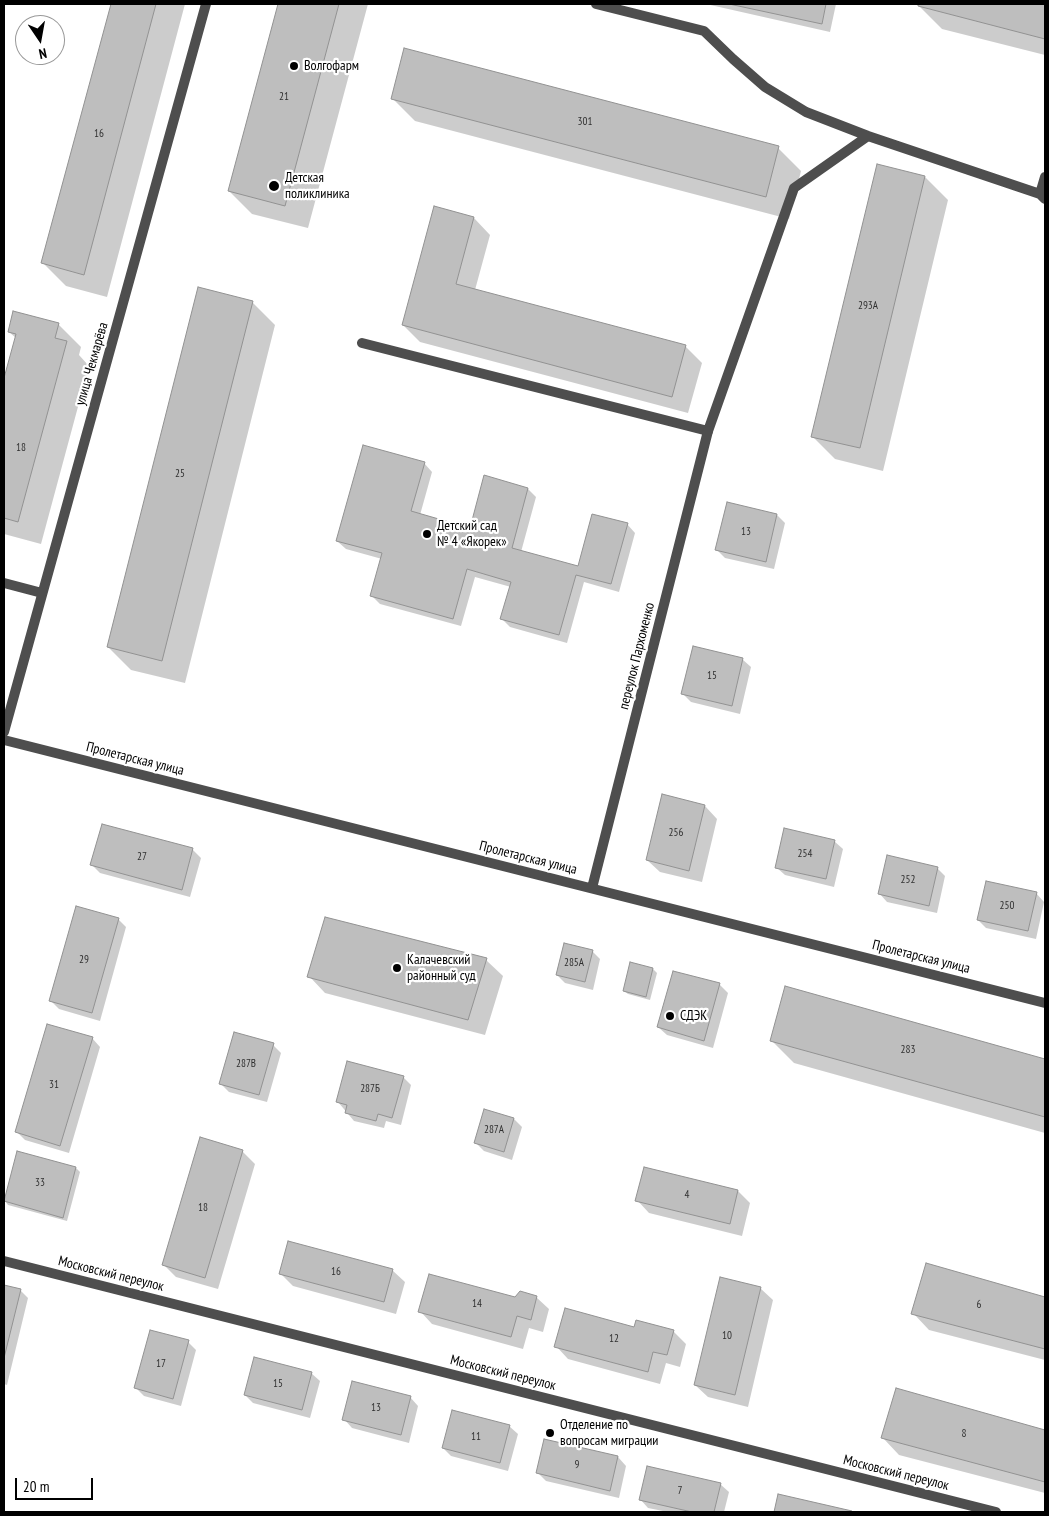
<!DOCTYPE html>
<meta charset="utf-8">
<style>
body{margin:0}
#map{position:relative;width:1049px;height:1516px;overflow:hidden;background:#fff;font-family:"PT Sans Narrow",sans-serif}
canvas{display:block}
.frame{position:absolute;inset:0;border:5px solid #000;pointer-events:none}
.north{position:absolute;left:15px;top:15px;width:50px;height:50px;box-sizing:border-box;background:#fff;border:1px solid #999;border-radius:50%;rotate:168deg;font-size:14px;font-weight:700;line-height:20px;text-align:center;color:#000}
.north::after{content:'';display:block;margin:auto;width:18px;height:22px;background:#000;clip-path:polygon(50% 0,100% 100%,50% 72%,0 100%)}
.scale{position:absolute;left:15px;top:1478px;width:78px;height:22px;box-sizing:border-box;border:2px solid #000;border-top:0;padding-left:6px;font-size:15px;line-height:18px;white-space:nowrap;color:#000;-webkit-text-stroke:4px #fff;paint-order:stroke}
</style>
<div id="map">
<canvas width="1049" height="1516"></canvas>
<div class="frame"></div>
<div class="north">N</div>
<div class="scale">20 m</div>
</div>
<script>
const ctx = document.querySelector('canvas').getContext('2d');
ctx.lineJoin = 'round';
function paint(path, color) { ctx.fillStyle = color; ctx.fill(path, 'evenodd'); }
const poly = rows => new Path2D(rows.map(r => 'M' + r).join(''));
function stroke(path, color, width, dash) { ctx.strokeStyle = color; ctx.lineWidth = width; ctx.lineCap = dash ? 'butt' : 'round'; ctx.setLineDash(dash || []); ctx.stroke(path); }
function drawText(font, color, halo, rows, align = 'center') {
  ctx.font = font + ' "PT Sans Narrow",sans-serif'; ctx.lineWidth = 4.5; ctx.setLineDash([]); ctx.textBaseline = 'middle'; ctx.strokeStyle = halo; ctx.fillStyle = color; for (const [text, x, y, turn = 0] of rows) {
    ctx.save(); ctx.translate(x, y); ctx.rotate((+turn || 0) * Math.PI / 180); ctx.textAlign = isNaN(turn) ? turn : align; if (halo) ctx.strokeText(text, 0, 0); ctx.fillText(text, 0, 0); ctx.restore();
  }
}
const shadow = poly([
 [112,4,185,4,107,297,66,286,43,263],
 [279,4,368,4,308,228,252,214,229,191],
 [706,4,836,4,830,32],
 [919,4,1045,4,1045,55,942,29,919,6],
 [392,98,778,148,801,171,789,219,415,121],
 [878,166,925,177,948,200,883,471,835,459,812,436],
 [435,208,474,218,490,235,475,290,685,346,702,363,688,413,420,342,403,325],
 [252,302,275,325,185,683,131,670,108,647],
 [58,324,81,347,79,355,89,366,41,544,4,534,4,383,16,338,9,332],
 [424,463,432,472,420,515,471,529,528,489,536,497,521,552,579,567,627,524,635,533,619,592,584,582,567,643,510,627,502,619,511,587,475,577,461,626,380,604,371,595,382,559,346,549,337,541],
 [777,515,785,523,774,569,725,558,717,550],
 [742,659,751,667,740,714,691,702,683,694],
 [705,806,717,819,702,882,660,872,647,860],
 [834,841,843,849,834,887,785,875,776,867],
 [192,849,201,858,190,897,100,873,92,865],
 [937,868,945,876,937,913,887,902,879,893],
 [1036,893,1044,902,1036,939,986,928,978,920],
 [118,919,126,927,100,1021,59,1009,51,1001],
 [592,951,600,959,593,990,565,983,557,975],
 [486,960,503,976,485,1035,325,993,309,976],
 [653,969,657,973,650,1000,628,994,624,991],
 [674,972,720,985,728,993,713,1048,667,1035,658,1027],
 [786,988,1045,1060,1045,1133,794,1063,771,1040],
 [92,1038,100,1047,69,1153,25,1140,17,1132],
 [273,1045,281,1053,267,1102,229,1092,220,1083],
 [403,1077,411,1085,401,1125,386,1121,384,1128,354,1121,338,1102],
 [514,1119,522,1127,512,1160,484,1151,475,1142],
 [242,1151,255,1164,218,1289,176,1277,164,1265],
 [18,1153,76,1168,80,1172,67,1221,8,1205,5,1201],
 [738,1191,750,1203,742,1236,649,1213,637,1200],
 [927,1264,1045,1298,1045,1360,929,1330,913,1313],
 [392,1270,405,1282,396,1314,293,1286,281,1274],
 [4,1286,20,1290,28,1298,7,1385,4,1384],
 [760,1288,773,1300,748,1407,708,1397,695,1385],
 [536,1297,549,1309,543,1332,529,1328,523,1349,432,1324,420,1311],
 [635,1329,674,1332,686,1344,680,1367,666,1363,660,1384,568,1359,556,1346],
 [188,1342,196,1350,181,1406,144,1396,136,1388],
 [311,1373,320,1381,310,1418,253,1403,245,1395],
 [897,1389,1045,1431,1045,1493,899,1455,883,1438],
 [410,1397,418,1406,409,1443,352,1428,344,1419],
 [509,1426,518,1434,508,1471,451,1456,443,1448],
 [545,1441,618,1457,626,1466,619,1498,546,1481,538,1473],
 [720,1484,729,1492,724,1512,668,1512,648,1508,640,1499],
 [779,1496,850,1512,775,1512]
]);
const building = poly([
 [111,4,156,4,84,275,41,263,111,4],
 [278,4,339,4,285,206,228,191,278,4],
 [729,4,826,4,822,24,729,4],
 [918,4,1045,4,1045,39,918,6,918,4],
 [404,48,779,146,766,197,391,99,404,48],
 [877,164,925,176,860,448,811,437,877,164],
 [434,206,474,217,456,284,686,345,672,397,402,325,434,206],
 [198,287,253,301,162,661,107,647,198,287],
 [13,311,59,323,55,338,67,341,18,522,4,518,4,378,16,334,8,332,13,311],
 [363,445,425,462,411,511,470,528,484,475,528,488,512,548,578,566,592,514,628,523,611,584,576,575,559,635,500,619,511,582,467,569,453,619,370,596,382,553,336,541,363,445],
 [727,502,777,514,766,562,715,550,727,502],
 [693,646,743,658,732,706,681,694,693,646],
 [662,794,705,805,689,871,646,860,662,794],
 [102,824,193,848,182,890,90,865,102,824],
 [784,828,835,840,826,879,775,868,784,828],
 [887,855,938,867,929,906,878,894,887,855],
 [986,881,1037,892,1028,931,977,920,986,881],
 [76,906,119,918,92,1013,49,1001,76,906],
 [325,917,487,958,468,1020,307,977,325,917],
 [564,943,593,950,585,982,556,975,564,943],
 [630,962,653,968,646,997,623,991,630,962],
 [673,971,720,983,704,1041,657,1027,673,971],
 [785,986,1045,1059,1045,1117,770,1041,785,986],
 [47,1024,93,1037,60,1146,15,1132,47,1024],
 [234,1032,274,1043,259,1095,219,1084,234,1032],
 [347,1061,404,1076,392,1118,378,1114,376,1121,345,1113,347,1105,336,1102,347,1061],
 [484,1109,514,1118,504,1152,474,1143,484,1109],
 [200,1137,243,1150,205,1278,162,1265,200,1137],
 [17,1151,76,1167,63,1218,4,1201,17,1151],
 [644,1167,738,1190,730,1224,635,1201,644,1167],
 [288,1241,393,1269,384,1302,279,1274,288,1241],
 [926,1263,1045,1297,1045,1349,911,1314,926,1263],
 [429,1274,515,1297,520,1291,537,1296,531,1320,517,1316,511,1337,418,1312,429,1274],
 [720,1277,761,1287,735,1395,694,1385,720,1277],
 [4,1285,21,1289,4,1358,4,1285],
 [565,1308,634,1327,636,1320,674,1330,667,1355,653,1352,648,1372,554,1347,565,1308],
 [150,1330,189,1340,173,1399,134,1388,150,1330],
 [254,1357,312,1372,302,1410,244,1395,254,1357],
 [352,1381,411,1396,401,1435,342,1420,352,1381],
 [896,1388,1045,1430,1045,1482,881,1438,896,1388],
 [452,1410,510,1425,500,1463,442,1448,452,1410],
 [544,1439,618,1456,610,1491,536,1473,544,1439],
 [647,1466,721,1483,714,1512,692,1512,639,1500,647,1466],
 [778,1494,852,1511,852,1512,774,1512,778,1494]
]);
const service = poly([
 [596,4,704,31,733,59,765,87,806,112,868,136,1040,194,1045,199],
 [1040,194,1045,177],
 [362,343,708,431,794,188,868,136],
 [4,583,42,593]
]);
const minor = poly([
 [4,740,1045,1003],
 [592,888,708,431],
 [4,1261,996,1512]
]);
const tertiary = poly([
 [4,732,206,4]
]);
const markers = [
 [294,66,5,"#000"],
 [274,186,6,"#000"],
 [427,534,5,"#000"],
 [397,968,5,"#000"],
 [670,1016,5,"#000"],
 [550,1433,5,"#000"]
];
const numberNames = [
 ["21",284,97],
 ["301",585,122],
 ["16",99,134],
 ["293А",868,306],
 ["18",21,448],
 ["25",180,474],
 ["13",746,532],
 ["15",712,676],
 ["256",676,833],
 ["254",805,854],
 ["27",142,857],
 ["252",908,880],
 ["250",1007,906],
 ["29",84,960],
 ["285А",574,963],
 ["283",908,1050],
 ["287В",246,1064],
 ["31",54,1085],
 ["287Б",370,1089],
 ["287А",494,1130],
 ["33",40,1183],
 ["4",687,1195],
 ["18",203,1208],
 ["16",336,1272],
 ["14",477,1304],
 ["6",979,1305],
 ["10",727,1336],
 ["12",614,1339],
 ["17",161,1364],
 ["15",278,1384],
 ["13",376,1408],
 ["8",964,1434],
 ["11",476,1437],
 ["9",577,1465],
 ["7",680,1491]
];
const poiNames = [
 ["Волгофарм",304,66],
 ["Детская",285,178],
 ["поликлиника",285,194],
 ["Детский сад",437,526],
 ["№ 4 «Якорек»",437,542],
 ["Калачевский",407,960],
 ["районный суд",407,976],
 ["СДЭК",680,1016],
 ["Отделение по",560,1425],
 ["вопросам миграции",560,1441]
];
const streetNames = [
 ["улица Чекмарёва",92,364,-74],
 ["переулок Пархоменко",637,656,-76],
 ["Пролетарская улица",135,759,14],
 ["Пролетарская улица",528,858,14],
 ["Пролетарская улица",921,957,14],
 ["Московский переулок",111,1274,14],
 ["Московский переулок",503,1373,14],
 ["Московский переулок",896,1473,14]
];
paint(shadow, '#0003');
paint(building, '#bebebe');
stroke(building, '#929292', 1);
stroke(service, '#4e4e4e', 10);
stroke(minor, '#4e4e4e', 10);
stroke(tertiary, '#4e4e4e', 10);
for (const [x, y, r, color] of markers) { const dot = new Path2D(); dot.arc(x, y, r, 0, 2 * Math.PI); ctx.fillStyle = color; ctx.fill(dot); stroke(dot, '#fff', 2); }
drawText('11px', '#303030', null, numberNames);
drawText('14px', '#000', '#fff', poiNames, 'left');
drawText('14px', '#000', '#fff', streetNames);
</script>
